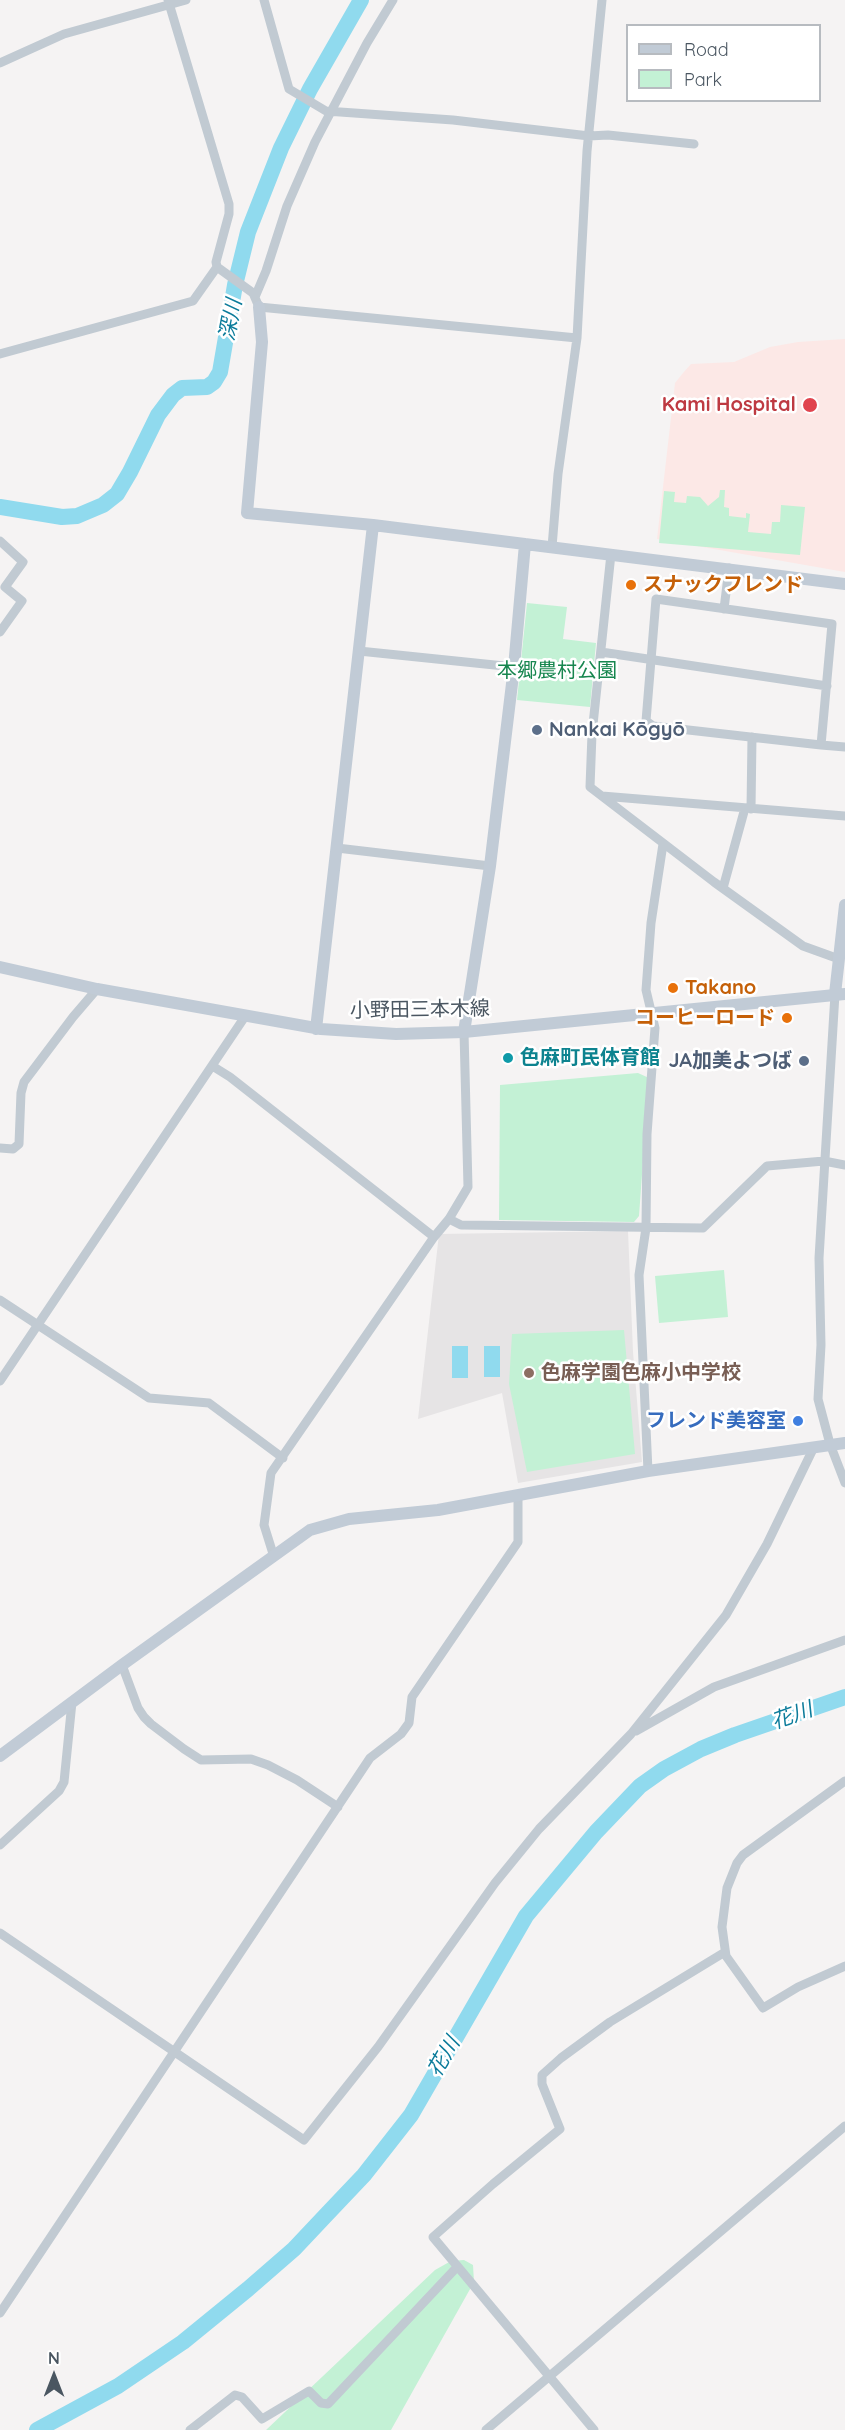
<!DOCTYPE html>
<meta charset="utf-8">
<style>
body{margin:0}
#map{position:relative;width:845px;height:2430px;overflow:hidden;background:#f5f3f3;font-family:Quicksand,sans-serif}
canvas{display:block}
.legend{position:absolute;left:626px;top:24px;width:195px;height:78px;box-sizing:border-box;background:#fff;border:2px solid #b7bbc0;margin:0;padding:8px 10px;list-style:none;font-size:18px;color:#4a5661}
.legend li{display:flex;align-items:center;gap:12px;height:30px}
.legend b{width:30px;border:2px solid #b7bbc0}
.north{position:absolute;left:24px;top:2346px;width:60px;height:60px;-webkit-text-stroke:4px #fff;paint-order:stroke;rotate:0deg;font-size:16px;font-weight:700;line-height:24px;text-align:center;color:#4a5661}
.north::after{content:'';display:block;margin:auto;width:21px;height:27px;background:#4a5661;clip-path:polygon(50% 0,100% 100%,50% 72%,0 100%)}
</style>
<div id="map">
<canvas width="845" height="2430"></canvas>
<ul class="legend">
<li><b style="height:8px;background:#c1cbd6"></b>Road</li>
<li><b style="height:16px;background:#c3f1d5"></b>Park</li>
</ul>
<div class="north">N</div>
</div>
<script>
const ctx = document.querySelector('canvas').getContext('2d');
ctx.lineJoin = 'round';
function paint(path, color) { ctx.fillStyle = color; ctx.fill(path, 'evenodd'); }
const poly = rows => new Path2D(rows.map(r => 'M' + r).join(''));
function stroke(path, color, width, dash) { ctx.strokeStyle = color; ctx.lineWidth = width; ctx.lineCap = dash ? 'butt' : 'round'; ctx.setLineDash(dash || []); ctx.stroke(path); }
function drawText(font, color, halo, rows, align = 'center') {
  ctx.font = font + ' Quicksand,"Noto Sans JP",sans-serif'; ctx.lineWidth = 5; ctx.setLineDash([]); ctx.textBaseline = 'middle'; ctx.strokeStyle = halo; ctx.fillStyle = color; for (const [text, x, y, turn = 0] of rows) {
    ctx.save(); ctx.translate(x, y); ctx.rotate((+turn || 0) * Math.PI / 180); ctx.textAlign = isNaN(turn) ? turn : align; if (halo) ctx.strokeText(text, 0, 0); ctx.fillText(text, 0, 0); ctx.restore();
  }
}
const education = poly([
 [628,1231,633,1352,642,1462,518,1483,502,1393,418,1419,439,1234]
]);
const medical = poly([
 [845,339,845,572,657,539,675,383,683,373,691,364,734,362,770,347,798,342]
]);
const green = poly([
 [720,490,725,490,724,507,729,508,729,516,746,518,746,513,750,514,748,532,771,534,772,522,780,522,781,505,805,507,800,555,659,543,664,491,675,492,674,502,686,503,687,496,700,497,708,506,719,497],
 [527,603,567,607,563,639,596,643,590,707,517,700],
 [638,1073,649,1078,639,1216,634,1222,499,1220,500,1085],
 [724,1270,728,1317,659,1323,655,1276],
 [624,1330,635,1454,527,1472,509,1384,512,1334],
 [464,2260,473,2265,474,2282,391,2430,266,2430,435,2270,451,2261]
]);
const water = poly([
 [452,1346,468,1346,468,1378,452,1378],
 [484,1346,500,1346,500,1377,484,1377]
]);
const river = poly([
 [0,507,62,517,77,516,103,505,117,494,130,472,158,415,173,395,182,388,207,387,214,382,220,372,235,285,248,232,281,148,310,89,361,0],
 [37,2430,118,2386,183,2342,248,2289,294,2249,327,2214,364,2175,411,2115,526,1916,596,1832,640,1786,664,1769,701,1749,735,1735,845,1697]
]);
const street = poly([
 [264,0,289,89,326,111,453,120,589,136,608,135,694,144],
 [0,63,64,34,186,0],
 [217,267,253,293,259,307,577,338],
 [255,297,266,271,287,206,315,142,367,43,393,0],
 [0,354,193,301,217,267,216,262,229,214,229,204,168,0],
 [0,541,23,562,5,587,22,601,0,632],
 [552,547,558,474,577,338,587,151,602,0],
 [611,554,592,734,590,787,714,882,803,946,839,959],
 [724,609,729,568],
 [359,651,514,667],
 [601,652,827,686],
 [821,745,832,624,656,599,646,721,653,726,821,745,845,747],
 [602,796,845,816],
 [751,809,752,737],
 [337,848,490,866],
 [723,888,745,808],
 [835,994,819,1258,821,1345,818,1399,830,1444,845,1483],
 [214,1067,230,1077,434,1237],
 [0,1148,13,1149,19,1144,21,1093,24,1082,73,1017,97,989],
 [449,1219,461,1225,703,1228,767,1166,824,1161,845,1165],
 [0,1300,149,1398,209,1403,283,1458],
 [0,1381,246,1015],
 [648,1471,639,1275,646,1228,647,1134,655,1028,646,990,651,923,663,844],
 [274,1557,264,1525,271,1473,434,1237,449,1219,468,1187,464,1032],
 [122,1665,138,1708,144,1717,151,1724,184,1749,201,1760,251,1759,268,1765,297,1780,338,1807],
 [636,1731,714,1687,845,1640],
 [845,1781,743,1855,737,1863,727,1888,722,1927,726,1956,763,2008,798,1987,845,1966],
 [0,1845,59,1791,64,1782,72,1702],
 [0,1933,304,2140,378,2047,495,1883,539,1829,631,1734,726,1615,767,1544,814,1447],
 [0,2313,370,1758,401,1734,409,1723,412,1697,518,1542,518,1495],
 [190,2430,235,2395,242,2397,262,2419,309,2391,321,2403,328,2404,457,2267],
 [486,2430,845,2126],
 [594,2430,433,2237,493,2184,560,2129,542,2084,542,2075,561,2058,610,2022,725,1952]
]);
const secondary = poly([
 [259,307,262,342,247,513,373,525,845,584],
 [0,967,97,989,321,1029,396,1034,464,1032,845,994],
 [835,994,845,905],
 [316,1029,373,525],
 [464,1032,490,866,514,667,525,544],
 [0,1756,122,1665,310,1530,349,1519,438,1510,648,1471,845,1443]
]);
const markers = [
 [810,405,8,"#e0444e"],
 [631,585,6,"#e8710a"],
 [537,730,6,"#5c6f8a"],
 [673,988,6,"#e8710a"],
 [787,1018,6,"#e8710a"],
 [508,1058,6,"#0f9aa8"],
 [804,1061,6,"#5c6f8a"],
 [529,1373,6,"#8d6e63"],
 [798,1421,6,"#3f7fe0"]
];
const healthNames = [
 ["Kami Hospital",796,405]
];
const foodNames = [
 ["スナックフレンド",643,585],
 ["Takano",685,988],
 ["コーヒーロード",775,1018,"right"]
];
const parkNames = [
 ["本郷農村公園",557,671]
];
const serviceNames = [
 ["Nankai Kōgyō",549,730],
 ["JA加美よつば",792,1061,"right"]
];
const streetNames = [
 ["小野田三本木線",420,1010,-1]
];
const cultureNames = [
 ["色麻町民体育館",520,1058]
];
const educationNames = [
 ["色麻学園色麻小中学校",541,1373]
];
const shopNames = [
 ["フレンド美容室",786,1421]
];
const waterNames = [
 ["深川",231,320,-79],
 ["花川",792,1716,-20],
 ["花川",444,2057,-60]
];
paint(education, '#e6e4e5');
paint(medical, '#fce8e6');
paint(green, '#c3f1d5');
paint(water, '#90daee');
stroke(river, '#90daee', 16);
stroke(street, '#c1cad2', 9);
stroke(secondary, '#c1cbd6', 12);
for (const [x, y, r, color] of markers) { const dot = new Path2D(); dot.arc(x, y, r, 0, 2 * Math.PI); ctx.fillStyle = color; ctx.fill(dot); stroke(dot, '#fff', 2); }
drawText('bold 20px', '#be3a42', '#fff', healthNames, 'right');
drawText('bold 20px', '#c56008', '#fff', foodNames, 'left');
drawText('20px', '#17864f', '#fff', parkNames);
drawText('bold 20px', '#4e5e75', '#fff', serviceNames, 'left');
drawText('20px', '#4a5661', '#fff', streetNames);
drawText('bold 20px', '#0d838f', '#fff', cultureNames, 'left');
drawText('bold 20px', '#785e54', '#fff', educationNames, 'left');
drawText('bold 20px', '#366cbe', '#fff', shopNames, 'right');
drawText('italic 21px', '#0c7c9b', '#fff', waterNames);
</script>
